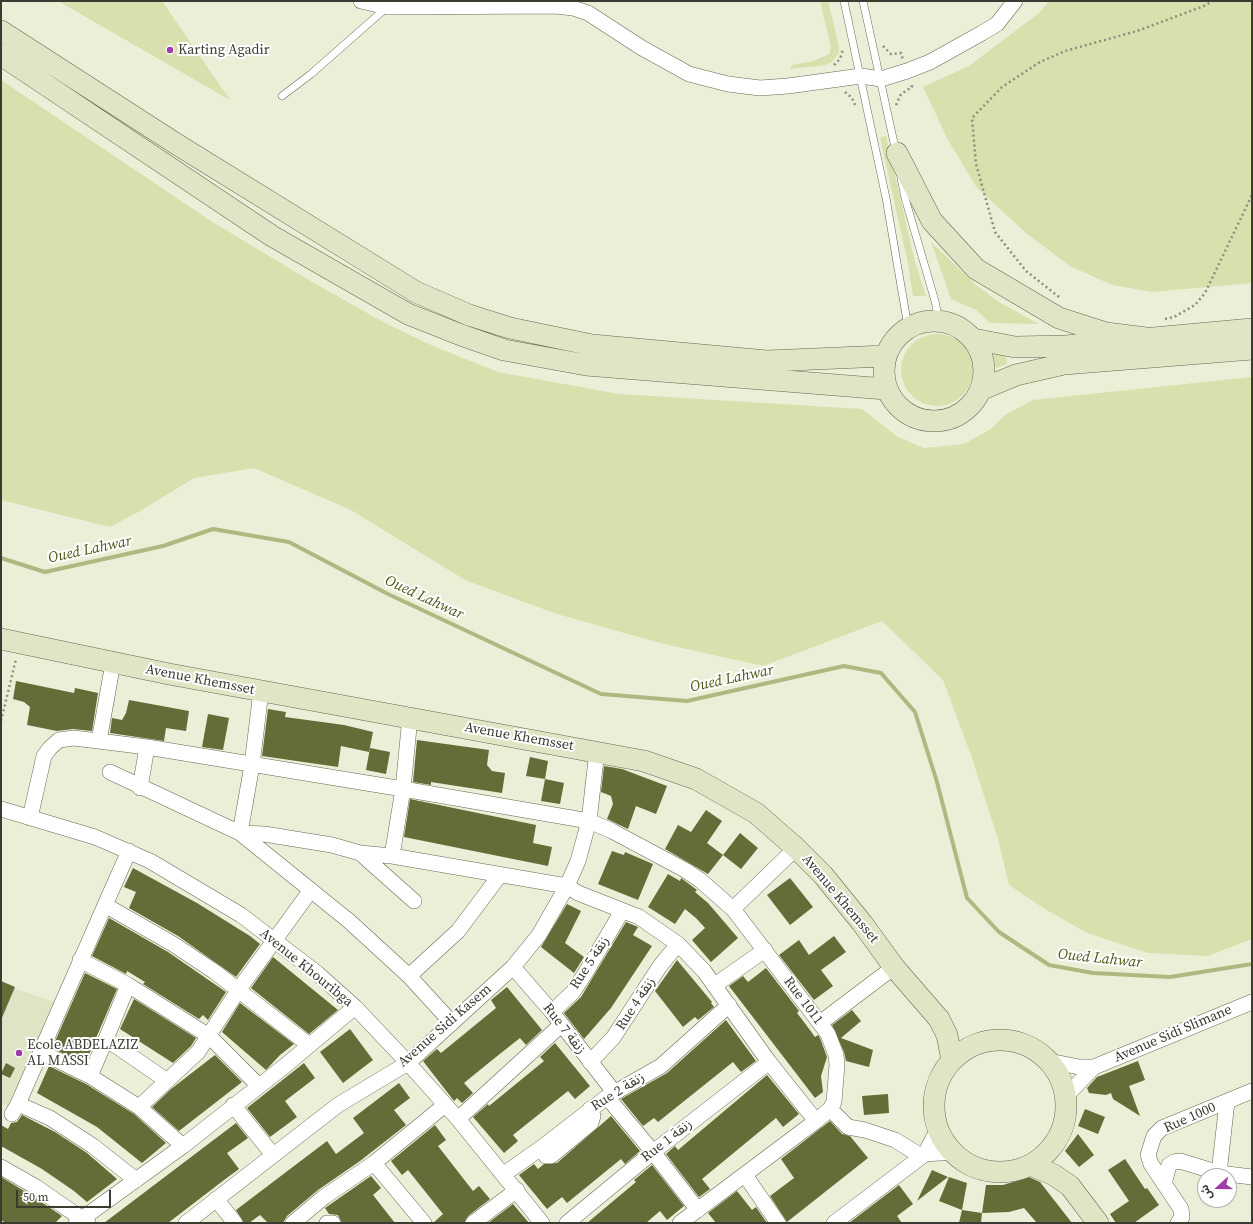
<!DOCTYPE html>
<meta charset="utf-8">
<style>
body{margin:0}
#map{position:relative;width:1253px;height:1224px;overflow:hidden;background:#ebefd7;font-family:"Source Serif 4","Noto Sans Arabic",serif}
canvas{display:block}
.frame{position:absolute;inset:0;border:2px solid #3a3c32;pointer-events:none}
.north{position:absolute;left:1197px;top:1168px;width:40px;height:40px;box-sizing:border-box;background:#fff;border:1px solid #b0b1ad;border-radius:50%;rotate:249deg;font-size:11px;font-weight:700;line-height:16px;text-align:center;color:#3a3c32}
.north::after{content:'';display:block;margin:auto;width:14px;height:18px;background:#9e3da5;clip-path:polygon(50% 0,100% 100%,50% 72%,0 100%)}
.scale{position:absolute;left:16px;top:1190px;width:95px;height:18px;box-sizing:border-box;border:2px solid #3a3c32;border-top:0;padding-left:5px;font-size:12px;line-height:14px;white-space:nowrap;color:#3a3c32;-webkit-text-stroke:3px #fff;paint-order:stroke}
</style>
<div id="map">
<canvas width="1253" height="1224"></canvas>
<div class="frame"></div>
<div class="north">ش</div>
<div class="scale">50 m</div>
</div>
<script>
const ctx = document.querySelector('canvas').getContext('2d');
ctx.lineJoin = 'round';
function paint(path, color) { ctx.fillStyle = color; ctx.fill(path, 'evenodd'); }
const poly = rows => new Path2D(rows.map(r => 'M' + r).join(''));
function stroke(path, color, width, dash) { ctx.strokeStyle = color; ctx.lineWidth = width; ctx.lineCap = dash ? 'butt' : 'round'; ctx.setLineDash(dash || []); ctx.stroke(path); }
function drawText(font, color, halo, rows, align = 'center') {
  ctx.font = font + ' "Source Serif 4","Noto Sans Arabic",serif'; ctx.lineWidth = 4; ctx.setLineDash([]); ctx.textBaseline = 'middle'; ctx.strokeStyle = halo; ctx.fillStyle = color; for (const [text, x, y, turn = 0] of rows) {
    ctx.save(); ctx.translate(x, y); ctx.rotate((+turn || 0) * Math.PI / 180); ctx.textAlign = isNaN(turn) ? turn : align; if (halo) ctx.strokeText(text, 0, 0); ctx.fillText(text, 0, 0); ctx.restore();
  }
}
const built = poly([
 [1,984,58,1003,12,1108,1,1104]
]);
const green = poly([
 [58,1,162,1,230,100],
 [820,1,828,1,838,42,839,52,832,62,826,65,791,69,791,66,796,64,813,61,829,54,831,47],
 [1049,1,1252,1,1252,283,1153,292,1112,285,1070,266,1027,234,977,188,948,140,923,87,969,66,1040,12],
 [1,80,211,221,307,279,383,322,433,346,498,372,619,394,862,409,898,437,924,448,964,444,991,429,1005,415,1033,400,1252,377,1252,939,1208,956,1148,953,1087,933,1045,909,1009,885,998,839,971,755,943,680,882,621,763,666,660,643,557,614,465,580,351,510,254,468,194,478,140,511,110,527,1,500],
 [886,136,915,262,926,296,913,296,908,264,880,137],
 [931,242,976,285,999,302,1039,324,990,323,976,310,951,299],
 '901 370a36 36 0 1 1 72 0a36 36 0 1 1-72 0Z',
 [993,352,1006,354,1007,364,996,368]
]);
const stream = poly([
 [1,558,45,572,163,546,213,529,289,542,388,594,601,694,687,701,844,666,881,673,915,712,937,782,967,898,999,932,1049,965,1093,973,1170,977,1252,964]
]);
const building = poly([
 [16,681,74,693,75,688,98,693,92,731,73,729,57,731,27,725,30,707,24,702,13,699],
 [129,700,189,711,186,731,166,728,164,741,110,733,112,718,122,720,126,713],
 [268,709,286,712,285,717,344,725,373,732,369,752,341,746,338,767,262,756],
 [208,714,229,718,223,750,202,747],
 [417,740,489,750,487,765,492,771,505,773,502,793,431,782,431,785,413,782],
 [370,748,390,752,386,774,366,770],
 [530,757,548,761,545,779,526,776],
 [604,766,622,769,667,786,656,814,636,806,628,829,607,819,613,804,611,796,601,792],
 [545,779,564,783,560,804,541,801],
 [410,799,536,825,533,843,552,847,548,866,404,837],
 [706,810,722,821,707,843,723,855,708,874,665,849,678,825,691,832],
 [740,833,758,848,741,869,723,855],
 [612,851,624,855,625,852,653,864,638,900,598,884],
 [133,868,197,903,250,936,260,944,236,977,178,936,129,908,136,892,124,887],
 [668,874,680,881,681,878,697,890,695,892,708,903,738,938,711,962,692,940,705,928,696,918,685,909,675,924,648,907],
 [790,878,813,907,790,925,767,895],
 [567,904,581,911,565,943,584,957,574,973,541,947],
 [109,918,168,952,226,992,208,1020,203,1015,199,1019,143,984,145,982,127,971,126,974,92,956],
 [626,922,638,927,633,935,652,946,611,1008,584,1039,564,1013,581,997],
 [834,936,846,952,821,970,833,986,814,1000,779,955,799,940,809,955],
 [273,957,338,1010,309,1034,251,988],
 [677,960,712,1002,711,1003,714,1007,698,1020,695,1017,683,1027,655,991],
 [766,968,799,1011,797,1013,804,1022,815,1037,818,1035,820,1038,827,1057,821,1076,823,1092,815,1098,729,986,743,976,748,982],
 [85,973,117,989,85,1064,56,1050,57,1047,53,1046],
 [1,981,15,987,1,1020],
 [507,987,542,1030,526,1045,520,1038,491,1061,464,1083,473,1093,462,1103,457,1098,454,1101,423,1061,437,1049,441,1053,496,1008,491,1000],
 [134,999,196,1038,191,1046,173,1063,120,1029],
 [240,1003,294,1044,280,1055,266,1070,222,1032],
 [852,1010,861,1021,841,1038,873,1050,869,1067,846,1061,844,1052,832,1025],
 [726,1020,756,1061,741,1072,733,1062,658,1122,654,1118,643,1126,621,1099,667,1073],
 [350,1029,373,1060,343,1083,320,1052],
 [555,1043,590,1086,575,1099,568,1091,513,1135,518,1141,504,1153,473,1117,488,1104,489,1106,544,1061,540,1057],
 [215,1055,242,1082,179,1131,152,1107,171,1089],
 [1138,1061,1145,1080,1129,1086,1140,1116,1113,1099,1111,1093,1106,1095,1089,1093,1087,1088,1097,1077],
 [6,1063,15,1068,10,1078,1,1074],
 [304,1063,315,1078,285,1101,297,1117,270,1137,247,1108],
 [49,1066,86,1084,134,1114,166,1143,142,1163,97,1127,37,1093],
 [767,1075,799,1114,783,1127,776,1118,702,1179,710,1189,699,1197,666,1154,675,1146,678,1150],
 [399,1083,410,1098,394,1110,406,1125,360,1161,318,1190,287,1216,283,1223,268,1223,260,1215,249,1223,244,1223,236,1210,327,1141,336,1154,364,1133,353,1118],
 [888,1094,889,1113,864,1115,862,1096],
 [1085,1109,1105,1117,1098,1134,1078,1126],
 [22,1115,55,1132,87,1153,117,1179,87,1202,74,1191,42,1169,1,1146,1,1125,8,1129,11,1123,17,1122],
 [611,1116,640,1151,625,1164,621,1159,567,1203,562,1197,547,1209,519,1175,534,1164,538,1169,544,1164,557,1163],
 [830,1121,842,1134,850,1136,868,1158,787,1222,770,1196,794,1178,781,1159],
 [236,1123,248,1138,227,1153,239,1169,224,1180,168,1223,104,1223],
 [435,1125,446,1140,438,1146,473,1191,479,1186,490,1199,468,1216,464,1223,433,1223,443,1214,408,1170,402,1175,391,1161],
 [1078,1134,1094,1155,1079,1167,1065,1151],
 [1125,1159,1145,1189,1147,1188,1159,1205,1134,1223,1116,1223,1110,1214,1129,1201,1108,1170],
 [652,1165,684,1206,667,1220,660,1211,646,1223,587,1223,636,1182,634,1180],
 [932,1170,948,1177,917,1201],
 [371,1176,381,1188,373,1195,395,1223,342,1223,338,1215,329,1214,325,1208],
 [1,1177,31,1195,62,1216,55,1223,6,1223,1,1220],
 [949,1177,967,1183,962,1210,939,1201],
 [1029,1177,1040,1182,1072,1223,1037,1223,1024,1208,1009,1212,982,1213,986,1185,1003,1185],
 [899,1185,913,1204,897,1216,902,1223,849,1223],
 [737,1191,752,1210,756,1207,767,1223,716,1223,708,1213],
 [513,1204,529,1223,488,1223],
 [962,1210,982,1213,981,1223,959,1223]
]);
const path = poly([
 [883,46,891,54,901,53,903,60],
 [834,65,840,59,843,49],
 [845,92,852,98,855,105],
 [896,105,901,94,912,87,911,84],
 [1059,297,1026,271,995,232,976,164,972,118,1002,87,1040,62,1065,51,1137,31,1204,6,1213,1],
 [1165,319,1174,317,1195,305,1205,293,1252,195],
 [1,721,16,659]
]);
const lane = poly([
 [844,1,886,198,908,327],
 [863,1,896,152],
 [282,96,311,74,386,8],
 [901,178,905,198,935,301,939,320]
]);
const street = poly([
 [361,1,387,7,556,6,573,8,588,13,642,48,689,74,728,84,760,88,788,86,861,76,881,79,907,71,930,62,982,33,997,24,1015,1],
 [261,691,252,765,240,833,264,834,332,845,360,853,392,856,567,886,578,893,639,917,678,944,704,971,769,1062,816,1121],
 [99,741,113,663],
 [110,772,240,833,349,921,409,976,452,1023],
 [140,788,147,747],
 [1,809,95,837,150,861,241,915,317,973,355,1007,408,1063,458,1119,542,1223],
 [30,818,44,756,50,748,59,740,74,738,147,747,403,789,589,821,612,831,685,870,700,880,733,909,828,1034,836,1055,837,1065,834,1102,830,1109,816,1121,680,1223],
 [129,851,105,905,173,944,215,972,309,1045],
 [360,853,414,901],
 [392,856,403,789,410,717],
 [733,909,796,848],
 [80,960,128,985,209,1036,259,1086],
 [513,967,552,1012,614,1092],
 [409,976,458,931,500,875],
 [715,985,765,950],
 [552,1012,573,992,586,972,622,911],
 [820,1023,894,967],
 [106,1039,128,985],
 [41,1052,90,1076,139,1107,183,1146],
 [1049,1061,1079,1067,1094,1067],
 [590,1062,613,1038,660,966,678,944],
 [90,1076,106,1039,166,1080],
 [607,1097,653,1152,698,1210],
 [1065,1097,1094,1067,1252,1002],
 [18,1104,50,1118,93,1146,136,1180],
 [233,1105,273,1155],
 [139,1107,198,1052,239,989,311,890],
 [830,1109,848,1127,865,1130,895,1140,921,1156],
 [12,1114,18,1104,105,905],
 [458,1119,561,1025],
 [541,1148,546,1156,551,1156,591,1123,593,1116,590,1109],
 [925,1154,938,1129],
 [374,1163,424,1223],
 [1,1167,36,1187,88,1223],
 [1219,1173,1227,1102],
 [504,1174,541,1148,607,1097,661,1066,729,1005],
 [745,1175,778,1223],
 [1164,1184,1169,1165,1174,1162,1180,1161,1219,1173,1252,1177],
 [216,1199,235,1223],
 [76,1223,183,1146,286,1065,355,1007],
 [186,1223,338,1105,408,1063,513,967,539,935,567,886,578,861,589,821,597,751],
 [293,1223,324,1197,374,1163,445,1105],
 [327,1223,333,1223],
 [473,1223,517,1190],
 [567,1223,653,1152,769,1062],
 [834,1223,925,1154,953,1152],
 [1178,1223,1182,1217,1181,1209,1151,1164,1148,1155,1154,1136,1162,1128,1252,1091]
]);
const secondary = poly([
 [1,31,178,145,416,292,469,315,510,328,592,345,767,361,885,356],
 [1,55,272,236,408,314,461,335,504,350,586,365,886,389],
 [897,153,932,221,976,269,1059,318,1106,333,1146,338],
 '884 371a50 50 0 1 1 100 0a50 50 0 1 1-100 0Z',
 [973,339,1015,347,1066,346,1252,329],
 [980,390,1016,375,1064,364,1252,349],
 [1,639,169,674,644,761,696,779,756,813,796,848,823,875,862,923,894,967,939,1019,947,1035,952,1060],
 '934 1106a66 66 0 1 1 132 0a66 66 0 1 1-132 0Z',
 [1031,1165,1054,1175,1070,1186,1098,1223]
]);
const markers = [
 [170,50,4,"#9e3da5"],
 [19,1053,4,"#9e3da5"]
];
const poiNames = [
 ["Karting Agadir",178,50],
 ["Ecole ABDELAZIZ",27,1045],
 ["AL MASSI",27,1061]
];
const streetNames = [
 ["Avenue Khemsset",200,680,11],
 ["Avenue Khemsset",519,737,10],
 ["Avenue Khemsset",840,899,50],
 ["Rue 5 زنقة",590,963,-57],
 ["Avenue Khouribga",306,968,39],
 ["Rue 1011",803,1001,53],
 ["Rue 4 زنقة",636,1004,-57],
 ["Avenue Sidi Kasem",445,1026,-41],
 ["Rue 7 زنقة",564,1029,52],
 ["Avenue Sidi Slimane",1173,1034,-23],
 ["Rue 2 زنقة",618,1092,-32],
 ["Rue 1000",1190,1118,-24],
 ["Rue 1 زنقة",667,1141,-38]
];
const waterNames = [
 ["Oued Lahwar",90,550,-12],
 ["Oued Lahwar",424,598,25],
 ["Oued Lahwar",732,679,-12],
 ["Oued Lahwar",1100,959,6]
];
paint(built, '#dee4c4');
paint(green, '#d8e0ad');
stroke(stream, '#b0b881', 4);
paint(building, '#656c37');
stroke(lane, '#646853', 8);
stroke(street, '#646853', 16);
stroke(secondary, '#646853', 22);
stroke(path, '#8c8f7e', 2.5, [2, 3]);
stroke(lane, '#fff', 7);
stroke(street, '#fff', 15);
stroke(secondary, '#e1e5c6', 21);
for (const [x, y, r, color] of markers) { const dot = new Path2D(); dot.arc(x, y, r, 0, 2 * Math.PI); ctx.fillStyle = color; ctx.fill(dot); stroke(dot, '#fff', 1.5); }
drawText('14px', '#3a3c32', '#fff', poiNames, 'left');
drawText('14px', '#3a3c32', '#fff', streetNames);
drawText('italic 15px', '#515719', '#fff', waterNames);
</script>
